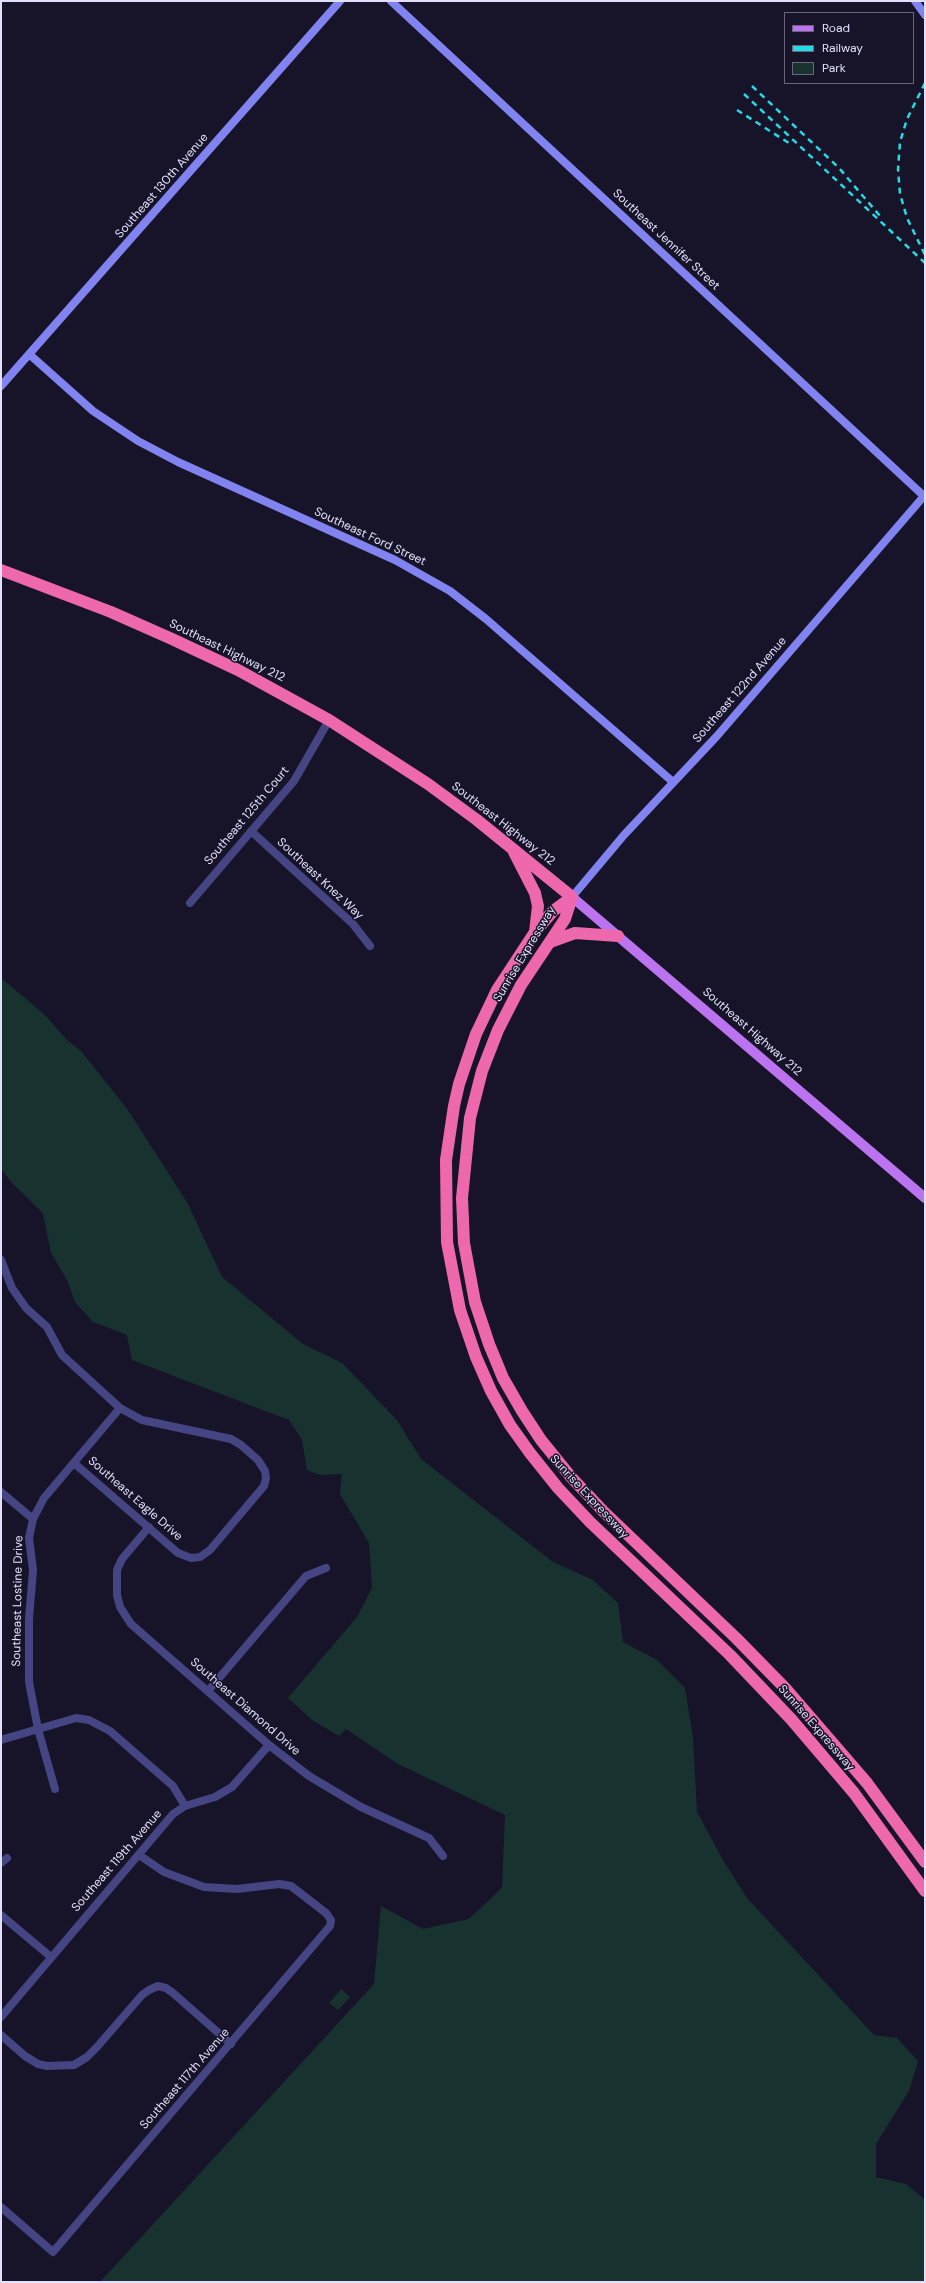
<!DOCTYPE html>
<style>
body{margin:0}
#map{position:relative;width:926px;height:2283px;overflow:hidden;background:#171429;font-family:"DM Sans",sans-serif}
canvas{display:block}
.frame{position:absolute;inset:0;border:2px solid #e1dffb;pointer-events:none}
.legend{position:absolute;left:784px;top:12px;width:130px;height:72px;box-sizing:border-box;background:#171429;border:1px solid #68657d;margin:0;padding:5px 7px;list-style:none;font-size:12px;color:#e1dffb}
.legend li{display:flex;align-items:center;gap:8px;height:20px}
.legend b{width:20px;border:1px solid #68657d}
</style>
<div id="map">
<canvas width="926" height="2283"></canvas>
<div class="frame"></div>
<ul class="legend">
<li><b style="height:5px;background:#bb73ef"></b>Road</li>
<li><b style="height:5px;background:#21dbe5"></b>Railway</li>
<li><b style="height:11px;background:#183230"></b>Park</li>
</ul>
</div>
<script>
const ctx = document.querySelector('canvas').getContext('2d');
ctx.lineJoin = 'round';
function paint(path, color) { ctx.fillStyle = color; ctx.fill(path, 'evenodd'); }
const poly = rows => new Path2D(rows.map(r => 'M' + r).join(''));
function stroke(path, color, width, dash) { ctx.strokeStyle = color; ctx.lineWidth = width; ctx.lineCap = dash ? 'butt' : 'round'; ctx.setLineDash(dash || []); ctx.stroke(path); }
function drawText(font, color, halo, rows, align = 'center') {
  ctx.font = font + ' "DM Sans",sans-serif'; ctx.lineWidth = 3; ctx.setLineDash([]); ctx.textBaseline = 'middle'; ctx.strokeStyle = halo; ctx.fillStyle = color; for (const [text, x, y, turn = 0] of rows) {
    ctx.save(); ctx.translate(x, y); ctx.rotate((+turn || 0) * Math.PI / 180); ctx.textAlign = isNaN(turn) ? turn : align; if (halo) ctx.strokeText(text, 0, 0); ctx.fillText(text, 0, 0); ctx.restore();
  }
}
const green = poly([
 [1,978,44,1014,67,1040,81,1051,128,1110,188,1204,222,1277,303,1344,342,1363,397,1420,421,1459,553,1562,593,1580,618,1603,623,1642,657,1660,685,1688,693,1737,697,1812,723,1860,747,1898,874,2035,897,2038,918,2061,909,2091,876,2144,876,2177,906,2184,925,2200,925,2282,100,2282,374,1984,381,1906,423,1929,469,1919,502,1888,505,1815,398,1764,346,1729,339,1736,312,1720,288,1698,357,1617,372,1588,369,1543,340,1494,342,1474,320,1475,307,1470,302,1440,289,1420,132,1360,127,1335,93,1322,75,1302,68,1282,51,1253,43,1213,12,1183,1,1169],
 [341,1989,350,1997,338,2010,329,2003]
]);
const street = poly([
 [251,831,353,924,370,946],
 [190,903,294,781,329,720],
 [1,1260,12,1288,26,1308,47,1327,62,1355,120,1408,142,1420,231,1439,241,1445,258,1460,265,1471,266,1478,264,1486,210,1550,200,1557,191,1558,178,1553,74,1463],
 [1,1492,33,1519],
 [149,1527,122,1559,117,1570,117,1595,120,1607,131,1624,269,1745,309,1776,361,1807,429,1838,443,1856],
 [208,1691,306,1576,326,1568],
 [1,1740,76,1718,89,1720,110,1731,173,1786,185,1806],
 [55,1789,38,1729,29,1682,29,1619,33,1570,29,1538,33,1519,44,1498,120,1408],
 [1,1863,7,1858],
 [1,1915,51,1957],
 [1,2017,173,1814,185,1806,215,1797,232,1787,269,1745],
 [1,2035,25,2056,38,2064,47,2066,74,2065,87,2057,97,2047,142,1995,149,1990,158,1986,166,1988,173,1993,231,2044],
 [1,2207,53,2252,330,1926,331,1920,326,1913,291,1886,279,1884,237,1889,204,1887,164,1872,139,1855]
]);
const secondary = poly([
 [391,1,925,497],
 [915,1,925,15],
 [29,354,93,411,138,441,178,462,395,560,450,591,486,619,673,782],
 [1,386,340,1],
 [572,897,624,835,717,736,924,496]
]);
const primary = poly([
 [572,897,925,1198]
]);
const highway = poly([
 [1,570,111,612,172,639,238,670,329,720,428,784,477,820,572,897],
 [514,852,535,893,538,906,535,932],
 [572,897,553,911,535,932,497,990,476,1034,459,1084,454,1106,446,1160,447,1242,460,1310,476,1357,491,1391,510,1425,530,1453,558,1488,590,1522,730,1655,791,1719,854,1793,925,1891],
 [572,897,565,919,521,985,498,1030,482,1071,470,1118,462,1198,464,1243,475,1302,489,1344,503,1378,522,1411,541,1440,571,1477,604,1512,736,1638,785,1688,867,1783,925,1862],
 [550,942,575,933,618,936]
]);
const rail = poly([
 [925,83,907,119,900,142,898,169,900,194,907,218,925,255],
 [752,86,839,168,880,216],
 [744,94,925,263],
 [737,110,792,145]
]);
const streetNames = [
 ["Southeast 130th Avenue",162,186,-49],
 ["Southeast Jennifer Street",666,240,43],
 ["Southeast Ford Street",370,537,25],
 ["Southeast Highway 212",227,651,26],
 ["Southeast 122nd Avenue",740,690,-49],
 ["Southeast 125th Court",247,816,-50],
 ["Southeast Highway 212",503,824,38],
 ["Southeast Knez Way",320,879,43],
 ["Sunrise Expressway",525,954,-59],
 ["Southeast Highway 212",752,1032,41],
 ["Sunrise Expressway",589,1497,47],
 ["Southeast Eagle Drive",135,1499,41],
 ["Southeast Lostine Drive",18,1601,-89],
 ["Southeast Diamond Drive",245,1707,41],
 ["Sunrise Expressway",816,1728,49],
 ["Southeast 119th Avenue",117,1861,-49],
 ["Southeast 117th Avenue",185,2079,-49]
];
paint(green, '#183230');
stroke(street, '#444582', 8);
stroke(secondary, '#8184f0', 8);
stroke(primary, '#bb73ef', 10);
stroke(highway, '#ee68ae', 12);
stroke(rail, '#21dbe5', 2.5, [6, 5]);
drawText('12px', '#e1dffb', '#171429', streetNames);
</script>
